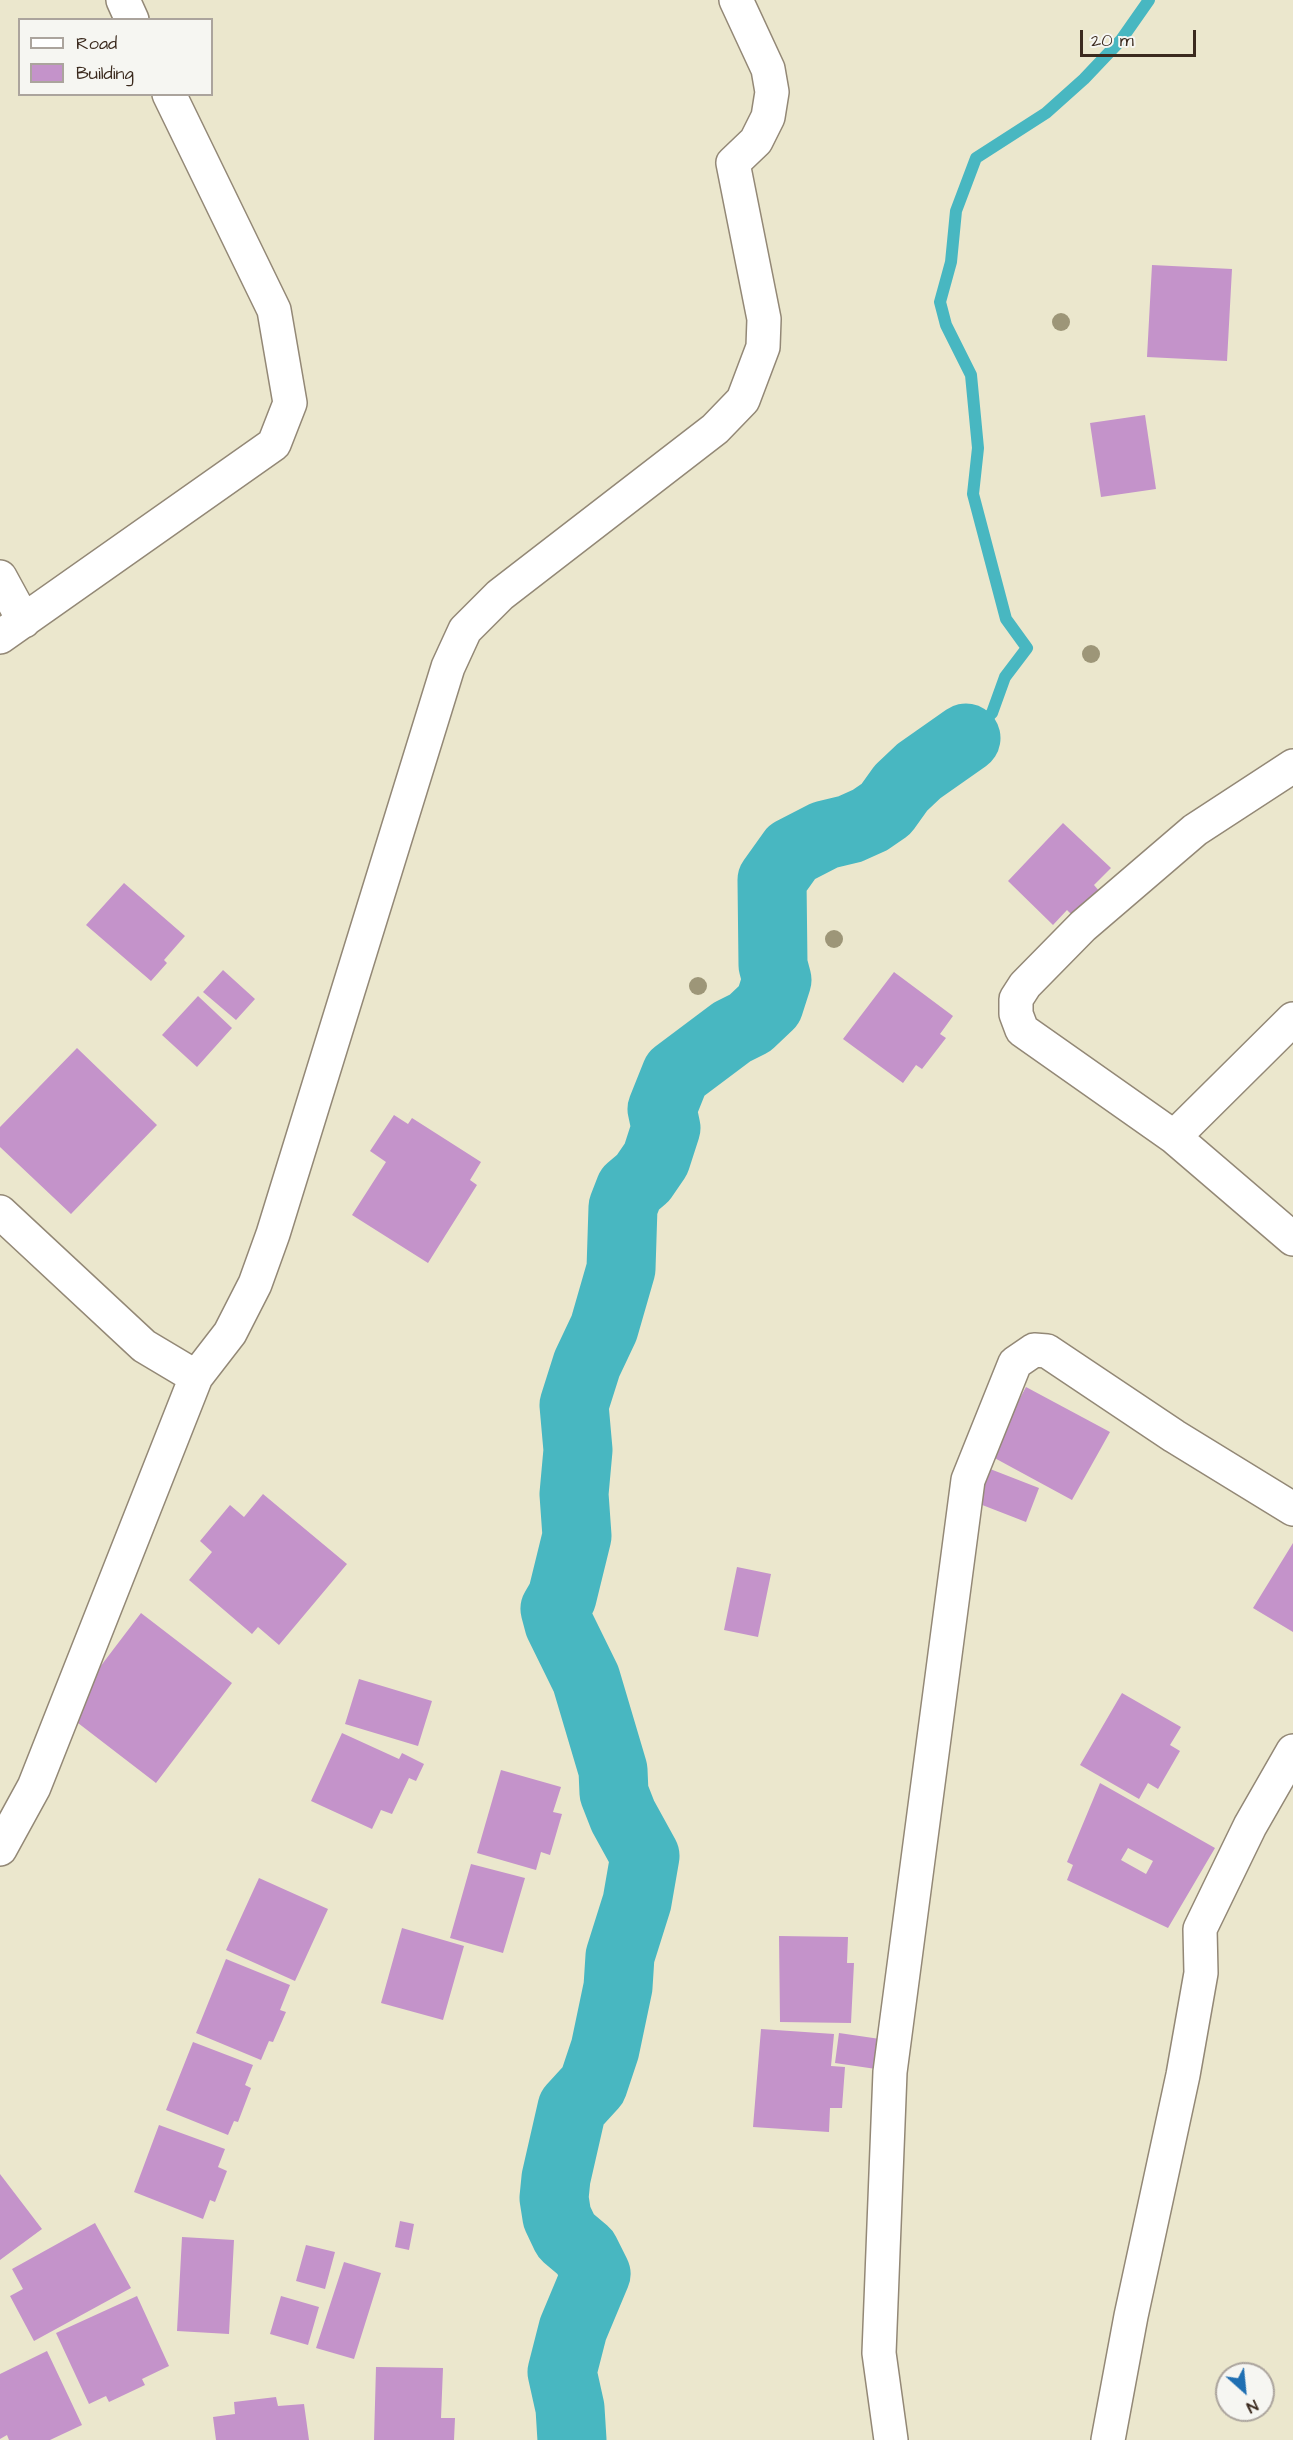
<!DOCTYPE html>
<style>
body{margin:0}
#map{position:relative;width:1293px;height:2440px;overflow:hidden;background:#ebe7cd;font-family:"Architects Daughter",sans-serif}
canvas{display:block}
.legend{position:absolute;left:18px;top:18px;width:195px;height:78px;box-sizing:border-box;background:#f6f6f2;border:2px solid #aba49d;margin:0;padding:8px 10px;list-style:none;font-size:18px;color:#3b2a1e}
.legend li{display:flex;align-items:center;gap:12px;height:30px}
.legend b{width:30px;border:2px solid #aba49d}
.north{position:absolute;left:1215px;top:2362px;width:60px;height:60px;box-sizing:border-box;background:#f6f6f2;border:2px solid #aba49d;border-radius:50%;rotate:153deg;font-size:16px;font-weight:700;line-height:24px;text-align:center;color:#3b2a1e}
.north::after{content:'';display:block;margin:auto;width:21px;height:27px;background:#1f6fb2;clip-path:polygon(50% 0,100% 100%,50% 72%,0 100%)}
.scale{position:absolute;left:1080px;top:30px;width:116px;height:27px;box-sizing:border-box;border:3px solid #3b2a1e;border-top:0;padding-left:8px;font-size:18px;line-height:21px;white-space:nowrap;color:#3b2a1e;-webkit-text-stroke:4px #f6f6f2;paint-order:stroke}
</style>
<div id="map">
<canvas width="1293" height="2440"></canvas>
<ul class="legend">
<li><b style="height:8px;background:#fff"></b>Road</li>
<li><b style="height:16px;background:#c493ca"></b>Building</li>
</ul>
<div class="north">N</div>
<div class="scale">20 m</div>
</div>
<script>
const ctx = document.querySelector('canvas').getContext('2d');
ctx.lineJoin = 'round';
const poly = rows => new Path2D(rows.map(r => 'M' + r).join(''));
function stroke(path, color, width, dash) { ctx.strokeStyle = color; ctx.lineWidth = width; ctx.lineCap = dash ? 'butt' : 'round'; ctx.setLineDash(dash || []); ctx.stroke(path); }
function paint(path, color) { ctx.fillStyle = color; ctx.fill(path, 'evenodd'); }
const stream = poly([
 [966,738,992,713,1005,677,1027,648,1006,619,973,494,978,448,971,375,946,325,940,302,951,262,956,211,976,158,1046,113,1084,79,1121,40,1149,0]
]);
const river = poly([
 [572,2440,570,2408,562,2372,573,2329,596,2274,585,2252,566,2236,557,2217,554,2198,556,2178,572,2108,593,2085,605,2049,618,1987,620,1956,637,1902,645,1856,623,1816,614,1793,613,1770,586,1679,559,1624,555,1609,562,1597,577,1536,574,1494,578,1450,574,1405,587,1364,604,1328,621,1269,623,1207,630,1189,643,1178,656,1159,666,1128,662,1109,676,1074,732,1032,750,1023,769,1005,777,980,773,965,772,880,792,852,825,835,850,829,870,820,886,809,901,788,919,771,966,738]
]);
const building = poly([
 [1152,265,1232,269,1227,361,1147,357],
 [1145,415,1156,489,1101,497,1090,423],
 [1063,823,1111,868,1094,885,1100,892,1074,917,1067,910,1053,925,1008,881],
 [124,883,185,936,164,960,167,963,151,981,86,925],
 [223,970,255,999,236,1020,203,992],
 [894,972,953,1016,940,1034,946,1038,922,1069,916,1065,903,1083,843,1039],
 [198,996,232,1028,197,1067,162,1035],
 [77,1048,157,1125,71,1214,0,1147,0,1127],
 [394,1115,408,1124,412,1118,481,1162,470,1180,477,1185,428,1263,352,1215,386,1162,370,1151],
 [1026,1387,1110,1432,1072,1500,989,1455],
 [985,1467,1039,1488,1026,1522,972,1501],
 [263,1494,347,1564,279,1645,258,1627,252,1634,189,1580,212,1552,200,1541,230,1505,244,1517],
 [1293,1543,1293,1632,1253,1608],
 [737,1567,771,1574,758,1637,724,1630],
 [141,1613,232,1683,156,1783,65,1713],
 [359,1679,432,1701,418,1746,345,1724],
 [1122,1693,1181,1727,1170,1745,1180,1751,1158,1789,1148,1783,1139,1799,1080,1765],
 [342,1733,399,1759,402,1753,424,1764,416,1781,409,1778,392,1814,381,1810,372,1829,311,1801],
 [501,1770,561,1787,553,1812,562,1814,550,1855,541,1852,536,1870,477,1853],
 [1100,1783,1215,1848,1168,1928,1067,1880,1073,1865,1067,1862],
 [1128,1848,1153,1861,1146,1874,1121,1860],
 [471,1864,525,1878,503,1953,450,1938],
 [259,1878,328,1909,295,1981,226,1950],
 [402,1928,464,1946,443,2020,381,2003],
 [779,1936,848,1937,847,1963,854,1963,851,2023,780,2022],
 [226,1959,290,1985,280,2010,286,2012,273,2042,269,2041,261,2060,196,2033],
 [761,2029,834,2034,831,2066,845,2067,842,2108,830,2108,829,2132,753,2127],
 [839,2033,880,2039,876,2069,835,2063],
 [193,2042,253,2065,245,2085,251,2088,238,2122,234,2121,228,2135,166,2110],
 [159,2125,225,2149,218,2167,227,2171,215,2202,210,2200,203,2219,134,2192],
 [0,2174,42,2229,0,2260],
 [400,2221,414,2224,409,2250,395,2247],
 [95,2223,131,2288,34,2341,10,2296,23,2289,12,2269],
 [182,2237,234,2240,229,2334,177,2331],
 [306,2245,335,2252,325,2289,296,2281],
 [344,2262,381,2273,354,2359,316,2348],
 [137,2296,169,2366,142,2379,145,2385,109,2402,106,2396,89,2404,56,2333],
 [281,2296,319,2307,308,2345,270,2334],
 [47,2351,82,2425,50,2440,9,2440,7,2435,0,2439,0,2374],
 [376,2367,443,2368,441,2418,455,2418,454,2440,374,2440],
 [276,2397,278,2406,304,2404,309,2440,216,2440,213,2417,235,2414,234,2402]
]);
const street = poly([
 [123,0,132,20],
 [0,577,24,621],
 [0,637,274,444,290,403,274,310,169,94],
 [1293,766,1195,830,1083,926,1025,985,1016,999,1016,1014,1022,1030,1174,1137,1293,1239],
 [1174,1137,1293,1019],
 [0,1212,144,1346,196,1377,34,1787,0,1849],
 [196,1377,230,1333,255,1284,273,1234,448,667,465,630,500,595,715,429,743,400,763,347,764,319,733,163,756,141,768,117,772,92,768,69,736,0],
 [891,2440,879,2353,890,2072,968,1480,1015,1363,1034,1350,1047,1351,1174,1436,1293,1509],
 [1108,2440,1131,2316,1183,2075,1201,1973,1200,1929,1250,1826,1293,1751]
]);
const trees = [
 [1061,322],
 [1091,654],
 [834,939],
 [698,986]
];
stroke(stream, '#48b7c1', 12);
stroke(river, '#48b7c1', 69);
paint(building, '#c493ca');
stroke(street, '#938876', 36);
stroke(street, '#fff', 33);
ctx.fillStyle = '#9d9678';
for (const [x, y] of trees) { ctx.beginPath(); ctx.arc(x, y, 9, 0, 2 * Math.PI); ctx.fill(); }
</script>
